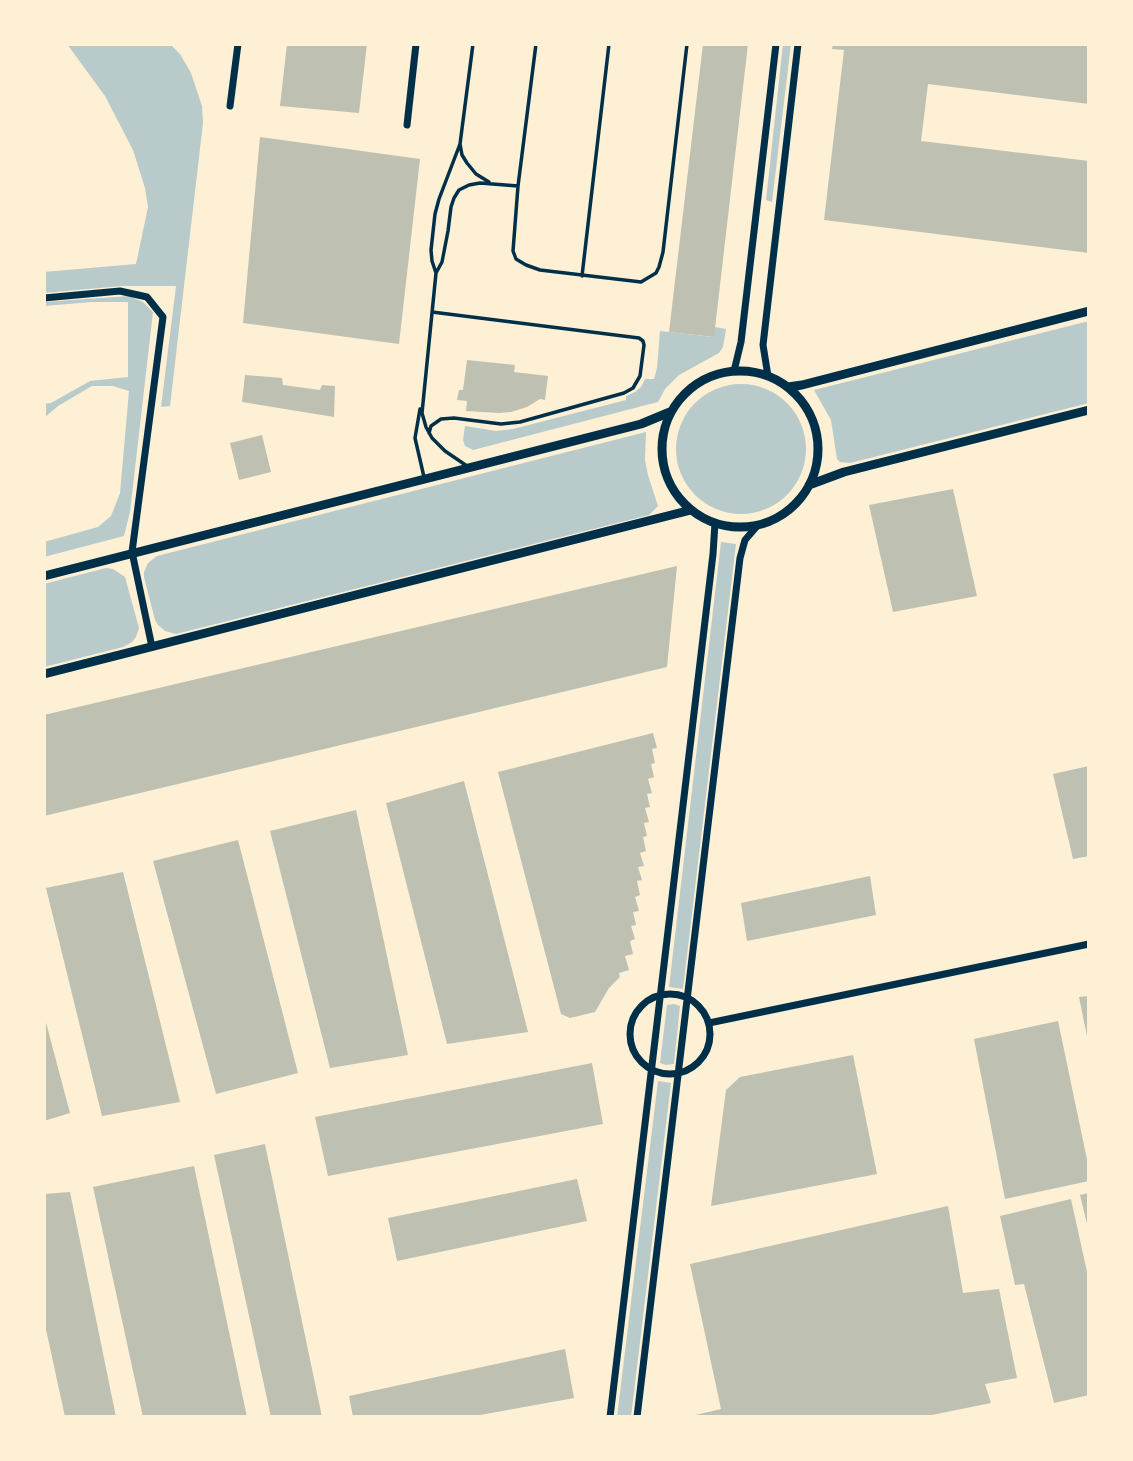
<!DOCTYPE html>
<style>
body{margin:0}
#map{position:relative;width:1133px;height:1461px;overflow:hidden;background:#fdf0d5;font-family:Commissioner,sans-serif}
canvas{display:block}
.frame{position:absolute;inset:0;border:46px solid #fdf0d5;pointer-events:none}
</style>
<div id="map">
<canvas width="1133" height="1461"></canvas>
<div class="frame"></div>
</div>
<script>
const ctx = document.querySelector('canvas').getContext('2d');
ctx.lineJoin = 'round';
function paint(path, color) { ctx.fillStyle = color; ctx.fill(path, 'evenodd'); }
const poly = rows => new Path2D(rows.map(r => 'M' + r).join(''));
function stroke(path, color, width, dash) { ctx.strokeStyle = color; ctx.lineWidth = width; ctx.lineCap = dash ? 'butt' : 'round'; ctx.setLineDash(dash || []); ctx.stroke(path); }
const green = poly([
 [67,44,170,44,180,54,191,73,202,106,203,123,170,406,161,407,176,286,122,286,44,293,44,272,136,264,148,207,145,188,133,150,105,96],
 [783,44,791,44,772,202,766,200],
 [129,296,143,302,153,312,130,512,124,536,44,557,44,542,98,527,111,516,120,493,129,391,113,386,92,386,58,406,44,418,44,404,51,403,90,381,128,377,128,302,92,302,44,306,44,302],
 [1089,321,1089,403,850,463,840,462,837,459,831,420,814,390],
 [715,327,726,329,723,347,719,353,679,375,665,389,658,402,473,450,465,446,463,440,465,426,496,431,513,429,626,400,626,396,635,392,641,387,645,379,654,379,657,368,660,331,713,337],
 '676 449a65 65 0 1 1 130 0a65 65 0 1 1-130 0Z',
 [646,432,645,460,648,475,658,506,649,515,176,634,165,631,158,625,155,620,144,577,144,572,148,563,157,556],
 [721,542,736,544,683,989,669,987],
 [106,568,113,569,125,577,139,628,136,637,132,642,123,647,44,667,44,584],
 [674,1004,680,1006,674,1064,666,1065,660,1063,667,1005],
 [658,1081,671,1083,631,1417,617,1417]
]);
const building = poly([
 [287,44,367,44,359,113,280,106],
 [703,44,748,44,714,337,669,332],
 [833,44,1089,44,1089,104,928,84,921,141,1089,161,1089,253,824,220,844,50,832,49],
 [260,137,420,159,399,344,243,323],
 [467,360,515,365,514,372,548,376,545,400,540,399,527,407,511,412,499,413,466,411,467,401,457,400,459,390,463,390],
 [245,375,282,378,283,385,320,390,322,385,335,386,334,417,242,402],
 [262,435,271,472,239,480,230,443],
 [953,489,977,596,893,612,869,505],
 [677,566,667,667,44,816,44,715],
 [653,733,657,748,652,749,655,763,651,764,654,777,648,779,652,793,647,794,650,807,645,808,649,822,644,823,647,836,643,837,646,851,640,853,644,866,638,867,642,880,637,881,640,895,635,897,639,911,633,912,636,925,631,926,635,939,630,941,633,954,625,956,629,970,619,973,620,977,609,988,595,1012,570,1018,561,1014,498,772],
 [1089,766,1089,856,1073,859,1053,774],
 [464,781,528,1032,447,1044,386,803],
 [356,810,408,1055,330,1068,270,831],
 [238,840,298,1073,216,1094,153,861],
 [123,872,180,1102,102,1116,46,888],
 [870,876,876,915,747,941,741,903],
 [1089,996,1089,1041,1088,1041,1079,997],
 [44,1015,70,1113,44,1121],
 [1058,1021,1089,1169,1089,1181,1005,1199,974,1039],
 [853,1055,877,1174,711,1206,726,1090,740,1077],
 [592,1063,603,1124,328,1176,315,1117],
 [265,1144,322,1417,271,1417,214,1155],
 [194,1166,247,1417,143,1417,93,1187],
 [577,1179,587,1221,397,1261,388,1218],
 [70,1192,116,1417,65,1417,44,1320,44,1194],
 [1089,1193,1089,1227,1088,1228,1080,1195],
 [1071,1199,1089,1281,1089,1395,1054,1403,1024,1284,1015,1285,1000,1216],
 [948,1206,963,1293,999,1289,1017,1378,985,1384,991,1403,922,1417,687,1417,721,1409,690,1264],
 [565,1349,574,1398,469,1417,353,1417,349,1396]
]);
const service = poly([
 [473,44,460,144,462,155,467,163,476,174,489,182],
 [518,186,513,251,516,259,526,265,540,270,641,282,656,273,659,267,663,252,687,44],
 [436,273,432,261,431,250,435,214,439,199,460,144],
 [582,276,609,44],
 [420,409,415,438,424,477],
 [429,433,431,426,441,419,454,418,501,424,520,422,624,393,633,388,640,376,644,345,643,341,639,338,432,312],
 [467,466,445,451,432,438,426,427,422,413,436,273,442,262,448,231,451,207,454,198,459,190,469,185,480,183,518,186,536,44]
]);
const minor = poly([
 [230,106,238,44],
 [407,125,416,44],
 [44,298,120,291,147,297,163,317,132,552,152,647],
 [734,371,741,342,776,44],
 [768,376,763,345,798,44],
 '630 1034a40 40 0 1 1 80 0a40 40 0 1 1-80 0Z',
 [709,1023,1089,944],
 [610,1417,713,554,715,523],
 [637,1417,740,558,745,540,758,525]
]);
const tertiary = poly([
 '662 449a78 78 0 1 1 156 0a78 78 0 1 1-156 0Z',
 [788,387,802,385,1089,311],
 [809,485,844,472,1089,410],
 [44,576,641,424,670,412],
 [44,674,691,510]
]);
paint(green, '#b9caca');
paint(building, '#bec0b2');
stroke(service, '#003049', 3.5);
stroke(minor, '#003049', 7);
stroke(tertiary, '#003049', 9);
</script>
